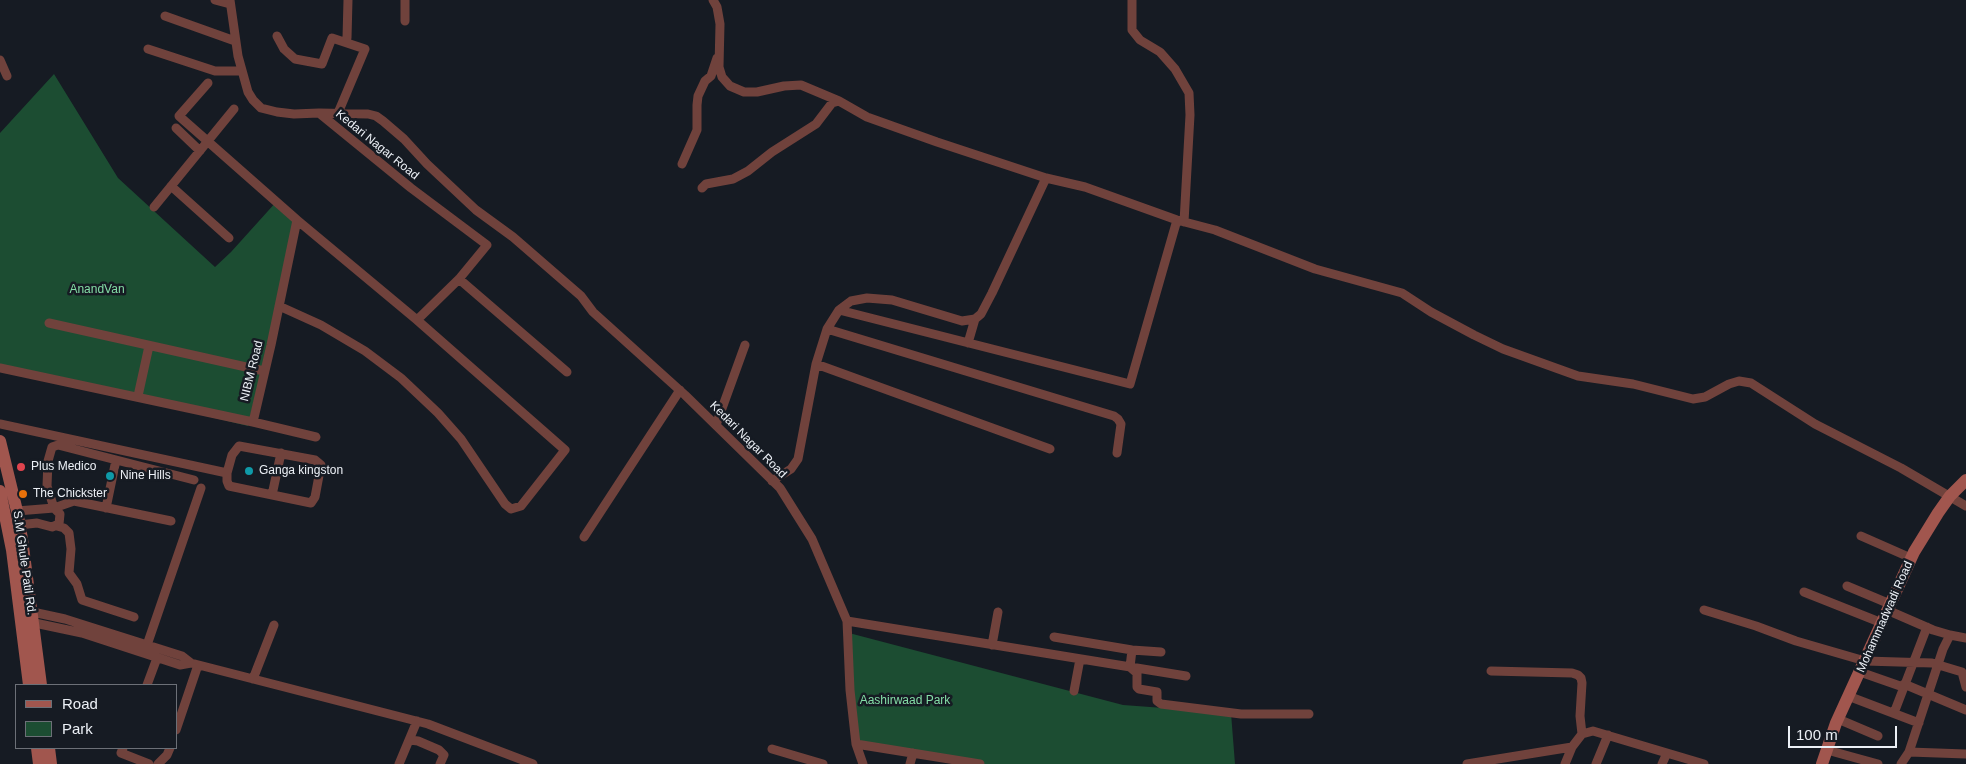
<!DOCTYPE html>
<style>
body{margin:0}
#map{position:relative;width:1966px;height:764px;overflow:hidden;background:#161b23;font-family:Arial,sans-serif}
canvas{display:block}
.legend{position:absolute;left:15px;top:684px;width:162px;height:65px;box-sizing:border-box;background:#161b23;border:1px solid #6c7077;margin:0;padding:6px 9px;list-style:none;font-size:15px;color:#ecf0f6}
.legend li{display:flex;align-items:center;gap:10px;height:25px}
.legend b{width:25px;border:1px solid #6c7077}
.scale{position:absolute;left:1788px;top:726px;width:109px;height:22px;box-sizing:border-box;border:2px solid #ecf0f6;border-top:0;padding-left:6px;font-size:15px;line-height:18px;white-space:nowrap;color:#ecf0f6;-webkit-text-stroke:4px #161b23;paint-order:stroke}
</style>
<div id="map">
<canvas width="1966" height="764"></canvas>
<ul class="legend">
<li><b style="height:6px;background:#a1564e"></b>Road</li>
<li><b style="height:14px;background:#1c4d32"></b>Park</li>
</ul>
<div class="scale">100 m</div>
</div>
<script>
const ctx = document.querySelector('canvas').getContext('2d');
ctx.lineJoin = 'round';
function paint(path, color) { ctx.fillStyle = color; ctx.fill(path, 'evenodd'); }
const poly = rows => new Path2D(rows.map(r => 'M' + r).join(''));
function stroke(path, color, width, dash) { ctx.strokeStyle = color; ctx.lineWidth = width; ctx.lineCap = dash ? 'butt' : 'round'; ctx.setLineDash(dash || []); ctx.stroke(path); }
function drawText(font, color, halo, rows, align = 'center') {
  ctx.font = font + ' Arial,sans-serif'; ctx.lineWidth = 5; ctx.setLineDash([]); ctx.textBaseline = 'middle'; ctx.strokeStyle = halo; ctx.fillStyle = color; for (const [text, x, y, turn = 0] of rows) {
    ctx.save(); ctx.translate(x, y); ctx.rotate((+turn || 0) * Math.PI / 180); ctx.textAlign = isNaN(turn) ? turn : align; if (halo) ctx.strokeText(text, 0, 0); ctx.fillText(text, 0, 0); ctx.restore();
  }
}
const green = poly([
 [54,74,118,178,215,267,231,252,277,201,297,220,248,426,0,367,0,133],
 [849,633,1123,705,1231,713,1235,764,970,764,856,744]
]);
const street = poly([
 [215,0,230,4],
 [230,0,238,56,248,92,253,100,261,108,277,112,294,114,319,113,411,188,487,245,459,279,417,320],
 [713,0,717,7,720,24,719,67,722,77,730,86,744,92,757,92,784,86,801,85,839,101,867,117,937,142,1046,178,1085,187,1177,220,1215,230,1315,269,1402,293,1431,312,1474,335,1503,349,1578,376,1633,384,1693,399,1705,397,1729,384,1739,381,1751,383,1815,424,1901,468,1966,506],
 [1132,0,1132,30,1140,40,1160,52,1175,69,1189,93,1190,115,1184,222],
 [165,16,235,41],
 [405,21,405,0],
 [277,36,284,49,295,59,322,64,332,38,365,49,338,113],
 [347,38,348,0],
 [148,49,215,71,242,71],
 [0,60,7,76],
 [319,113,368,114,376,116,383,121,404,139,427,164,476,210,513,237,581,296,593,312,685,395,780,488,812,539,847,621,850,690,856,744,863,764],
 [176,128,200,151],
 [682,164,697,130,697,105,698,96,705,81,711,76,717,58],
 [171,186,229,238],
 [702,188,706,184,733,179,748,171,772,152,816,124,832,103,839,101],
 [154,207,234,109],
 [459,279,567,372],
 [279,306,321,325,365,351,401,378,438,413,461,439,505,504,511,509,521,506,565,450,417,320,297,220],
 [839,310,1130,384,1177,220],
 [49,323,264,371],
 [827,329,1114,416,1118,419,1121,424,1117,453],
 [968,343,975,319],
 [816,364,1050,449],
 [0,368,253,422,271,345,297,220,179,116,208,83],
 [138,396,149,346],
 [253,422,316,437],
 [0,424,227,473,232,455,239,446,315,460,321,465,315,497,311,503,229,486,227,481,227,473],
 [716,425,745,345],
 [772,481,791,469,798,459,816,364,827,329,839,310,851,301,867,298,892,300,962,321,975,319,981,314,992,293,1046,178],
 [272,495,281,453],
 [106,508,116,460],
 [17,511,54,508,74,501,171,521],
 [19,525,37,523,52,527,59,524,60,514,54,508,47,486,48,461,52,447,58,445,194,480],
 [57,526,64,528,69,533,71,549,69,573,77,584,82,600,134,617],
 [1861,536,1911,558],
 [584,537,680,390],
 [1847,586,1890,604],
 [1804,592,1882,623],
 [1704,610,1756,626,1796,641,1865,661,1932,663,1962,672,1966,687],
 [1887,610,1933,630,1950,635,1943,649,1909,752,1966,754],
 [28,611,65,619,182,656,191,663],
 [847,621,1186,676],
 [30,622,82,633,180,665,191,663,428,724,533,764],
 [1950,635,1966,638],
 [1054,637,1132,650,1161,652],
 [147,645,201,488],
 [992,645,998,612],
 [1132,650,1130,667,1137,673,1137,687,1139,689,1157,692,1157,701,1161,704,1241,714,1309,714],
 [1491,671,1572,673,1578,675,1581,678,1582,683,1580,716,1582,734],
 [1860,672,1903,687],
 [253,679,274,625],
 [1904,684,1966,710],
 [147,685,157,658],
 [1074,691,1080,659],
 [1848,696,1919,723],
 [1894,713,1927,627],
 [1838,719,1878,736],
 [176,730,198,665],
 [410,740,418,741,439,750,444,755,440,764],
 [856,744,980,764],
 [123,748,121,753,149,764],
 [772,749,823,764],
 [1827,750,1878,764],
 [158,764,167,755,170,748],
 [399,764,417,721],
 [910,764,913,753],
 [1467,764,1572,747,1582,734,1593,731,1704,764],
 [1565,764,1572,747],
 [1596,764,1608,735],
 [1662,764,1667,753],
 [1901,764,1909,752]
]);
const secondary = poly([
 [0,441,17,511,22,539,41,685],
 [0,491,12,550,29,685],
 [37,748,39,764],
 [49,748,51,764],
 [1822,764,1836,723,1914,552,1938,513,1950,496,1966,480]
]);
const markers = [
 [21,467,5,"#e0444e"],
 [249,471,5,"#0f9aa8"],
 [110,476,5,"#0f9aa8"],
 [23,494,5,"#e8710a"]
];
const streetNames = [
 ["Kedari Nagar Road",377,145,39],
 ["NIBM Road",252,371,-76],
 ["Kedari Nagar Road",748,440,45],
 ["S.M Ghule Patil Rd.",24,563,82],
 ["Mohammadwadi Road",1885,617,-66]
];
const parkNames = [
 ["AnandVan",97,290],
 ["Aashirwaad Park",905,701]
];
const poiNames = [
 ["Plus Medico",31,467],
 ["Ganga kingston",259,471],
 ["Nine Hills",120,476],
 ["The Chickster",33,494]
];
paint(green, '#1c4d32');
stroke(street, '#70423c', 9);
stroke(secondary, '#a1564e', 12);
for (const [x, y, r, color] of markers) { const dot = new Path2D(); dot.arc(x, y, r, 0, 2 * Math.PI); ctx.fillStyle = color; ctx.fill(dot); stroke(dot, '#161b23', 2); }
drawText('12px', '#ecf0f6', '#161b23', streetNames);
drawText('12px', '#84dda7', '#161b23', parkNames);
drawText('12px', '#ecf0f6', '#161b23', poiNames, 'left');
</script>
